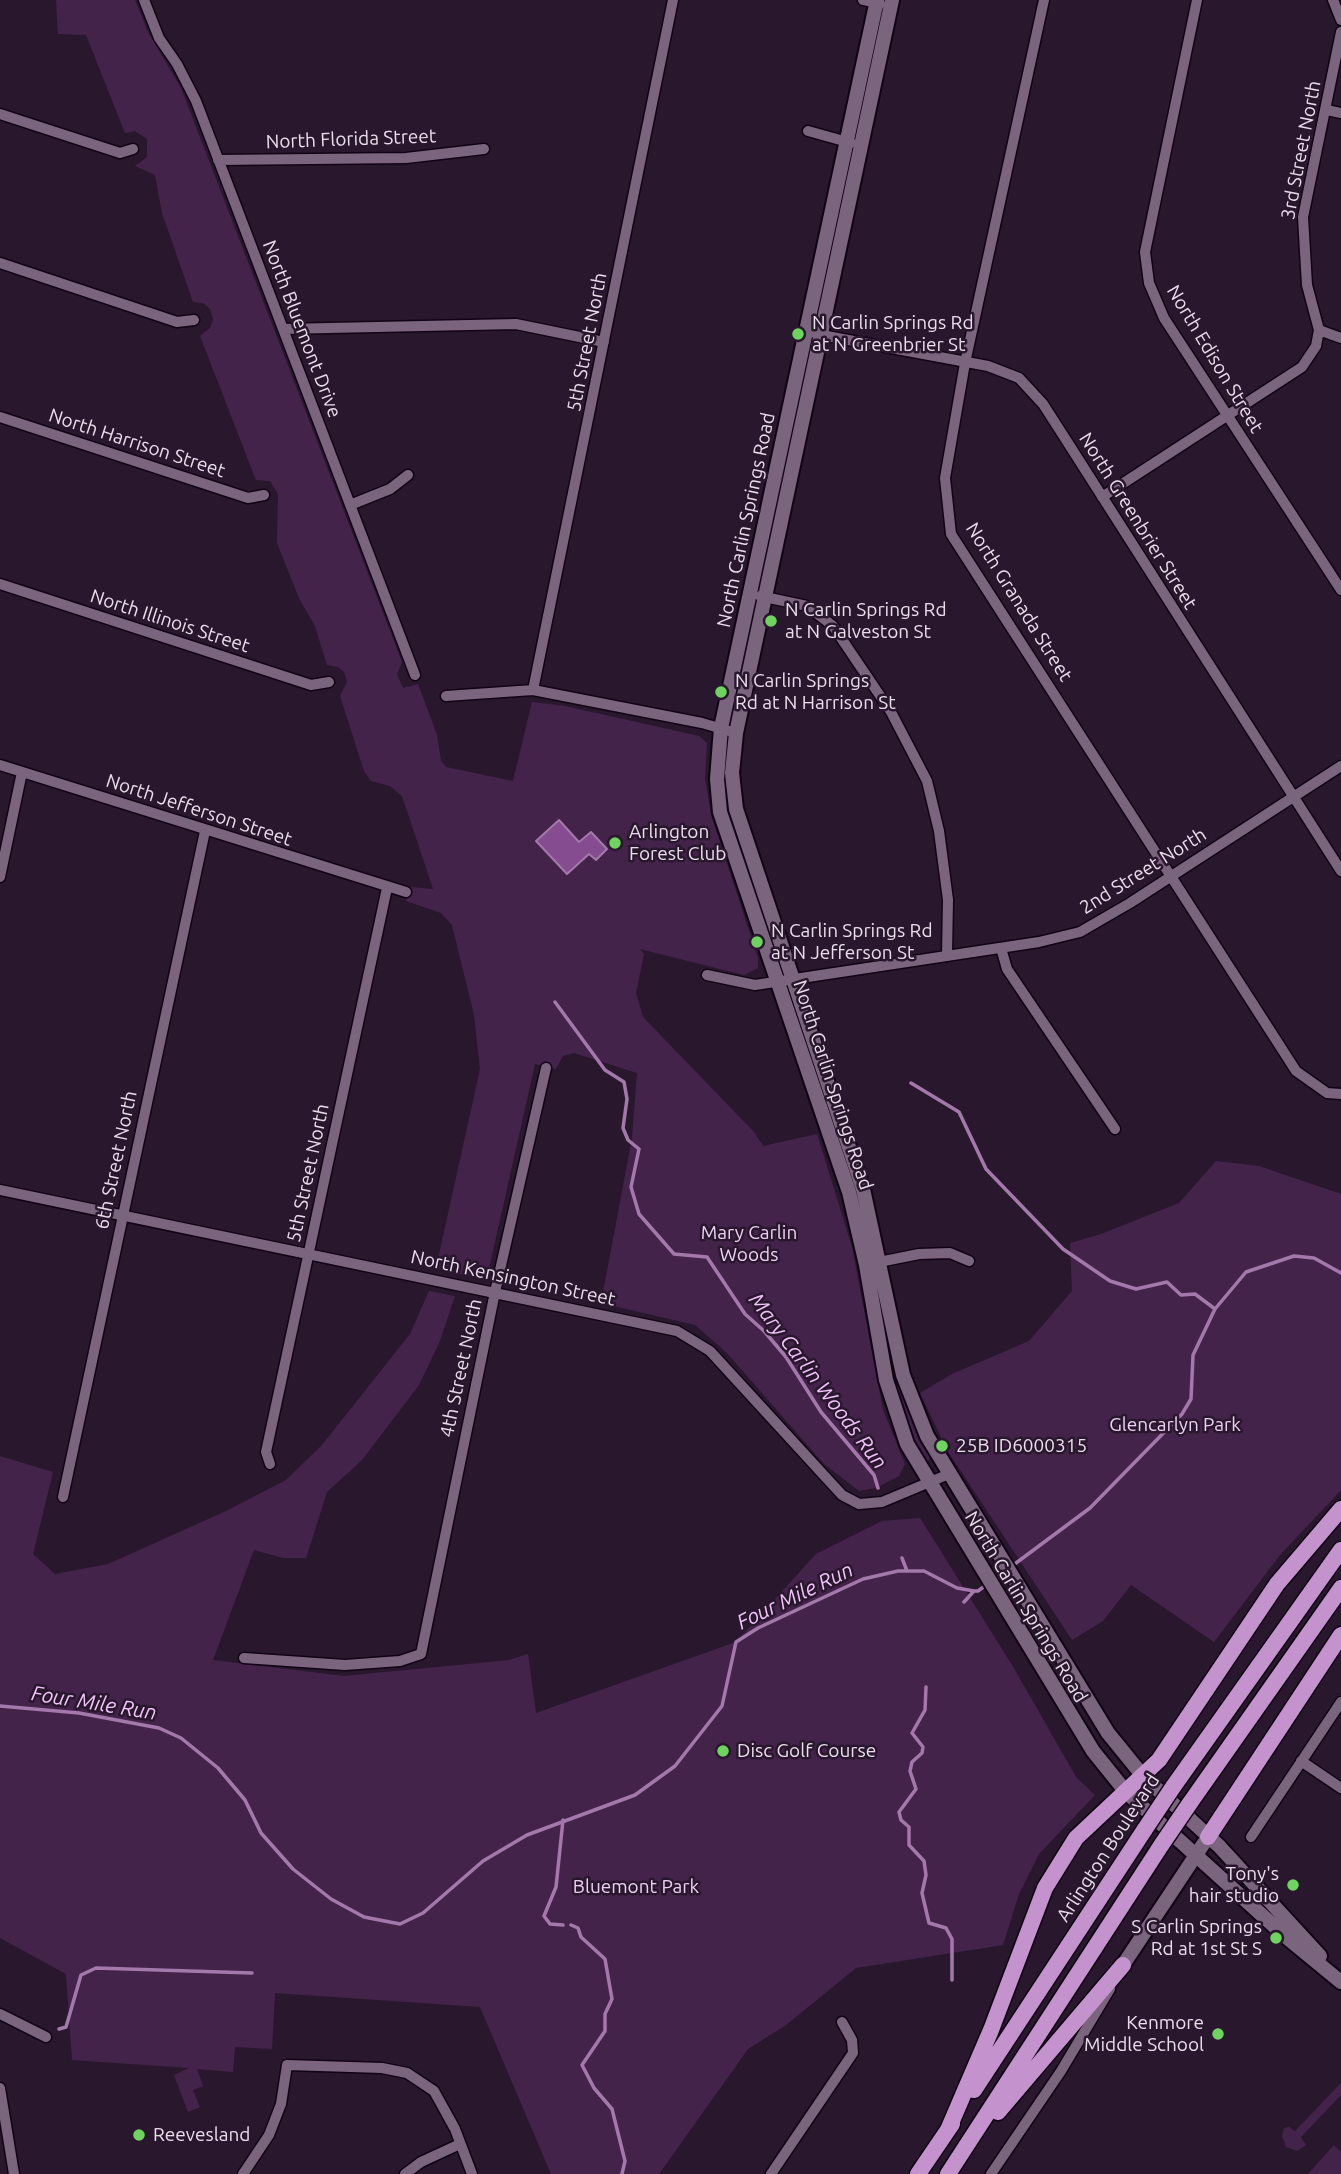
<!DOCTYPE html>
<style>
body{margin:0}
canvas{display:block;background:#29172d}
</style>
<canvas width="1341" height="2174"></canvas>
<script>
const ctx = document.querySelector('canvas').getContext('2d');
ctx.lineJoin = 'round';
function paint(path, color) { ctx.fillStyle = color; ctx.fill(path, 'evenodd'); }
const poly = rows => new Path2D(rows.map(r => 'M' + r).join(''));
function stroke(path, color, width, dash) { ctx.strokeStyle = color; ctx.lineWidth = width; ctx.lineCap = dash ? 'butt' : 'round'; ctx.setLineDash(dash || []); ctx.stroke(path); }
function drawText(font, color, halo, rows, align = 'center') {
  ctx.font = font + ' Ubuntu,sans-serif'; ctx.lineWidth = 5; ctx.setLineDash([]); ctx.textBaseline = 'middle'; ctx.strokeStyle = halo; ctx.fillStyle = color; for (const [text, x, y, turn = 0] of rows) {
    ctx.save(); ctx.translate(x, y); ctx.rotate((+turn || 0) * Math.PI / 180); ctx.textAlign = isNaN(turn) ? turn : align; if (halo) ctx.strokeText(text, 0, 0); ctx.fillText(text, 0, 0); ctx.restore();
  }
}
const green = poly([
 [56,0,135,0,148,32,181,88,402,662,397,674,403,688,418,684,437,735,441,761,446,767,513,781,532,702,565,706,699,736,707,743,705,778,711,815,758,958,758,968,744,975,640,949,644,954,636,993,643,1017,754,1132,763,1146,817,1134,852,1247,883,1410,905,1464,899,1476,876,1488,859,1491,823,1463,727,1353,695,1325,601,1303,632,1138,637,1073,574,1053,563,1056,556,1069,535,1064,488,1273,477,1278,436,1268,480,1069,474,1015,452,925,441,913,406,901,411,887,433,889,402,796,390,786,371,781,364,771,340,696,347,682,344,672,338,667,327,665,315,626,299,598,277,543,278,494,270,481,256,480,200,336,210,328,213,319,210,309,203,303,193,302,162,213,155,175,135,166,147,157,147,139,135,131,125,133,86,35,58,34],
 [1216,1161,1259,1166,1341,1194,1341,1490,1280,1555,1214,1642,1131,1585,1103,1621,1072,1640,947,1450,920,1393,952,1374,1029,1341,1072,1291,1070,1243,1101,1234,1179,1203],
 [429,1291,455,1296,440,1341,419,1385,362,1460,327,1492,306,1558,283,1558,254,1550,213,1660,344,1676,509,1660,528,1654,536,1713,736,1642,816,1554,882,1521,920,1518,1015,1670,1076,1777,1095,1795,1039,1854,1019,1894,1003,1945,856,1968,786,2025,748,2049,659,2174,551,2174,480,2007,275,1993,272,2049,235,2047,233,2072,197,2069,203,2086,193,2090,200,2107,188,2112,174,2075,189,2068,72,2060,66,1974,0,1938,0,1456,53,1472,33,1554,55,1574,108,1564,224,1512,286,1480,322,1445,410,1334],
 [886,1341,888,1341,913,1421,930,1456,928,1462,923,1461,909,1432,897,1396],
 [1341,2083,1341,2095,1301,2137,1306,2145,1297,2151,1286,2147,1282,2136,1284,2128,1289,2127,1295,2131],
 [1334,2145,1341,2152,1341,2174,1308,2174]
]);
const water = poly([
 [559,820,579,842,591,832,607,849,596,860,589,854,567,874,536,841,559,820]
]);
const stream = poly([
 [555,1002,605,1070,624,1082,627,1099,623,1128,628,1140,639,1149,631,1187,639,1214,674,1254,707,1257,745,1314,764,1331,786,1357,821,1412,874,1475,878,1488],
 [911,1083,959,1112,986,1169,1063,1249,1110,1281,1136,1289,1167,1282,1181,1295,1195,1294,1215,1309],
 [902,1558,907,1571],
 [1012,1566,1090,1508,1182,1414,1191,1399,1193,1355,1215,1309,1246,1272,1294,1256,1314,1258,1341,1273],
 [964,1602,974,1591],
 [926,1687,925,1710,912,1733,923,1747,922,1753,912,1762,910,1771,916,1789,899,1812,901,1820,909,1827,909,1845,924,1861,926,1875,922,1893,929,1923,946,1928,952,1939,952,1980],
 [0,1706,79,1713,159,1728,181,1738,218,1768,245,1800,261,1833,293,1869,331,1899,364,1917,400,1924,423,1913,483,1861,527,1835,635,1795,675,1766,722,1706,736,1642,758,1628,863,1579,898,1571,924,1571,957,1588,974,1591,978,1591,989,1583],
 [563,1925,550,1924,544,1916,556,1887,563,1820],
 [571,1925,578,1928,581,1937,605,1959,612,1999,605,2014,605,2031,582,2065,594,2088,612,2109,625,2161,622,2174],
 [59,2029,66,2027,81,1975,96,1968,252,1973]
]);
const minor = poly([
 [144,0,159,38,177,64,196,101,415,675],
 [863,0,880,4],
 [1044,0,965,363,945,478,951,534,1296,1071,1327,1093,1341,1094],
 [1197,0,1145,252,1149,283,1164,318,1341,590],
 [1333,0,1341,20],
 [1327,110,1341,113],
 [0,114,120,153,133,149],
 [808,131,851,143],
 [218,160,406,158,484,149],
 [0,263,177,322,194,320],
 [283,329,516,324,604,342],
 [1319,330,1341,338],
 [816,334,988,366,1019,378,1043,404,1061,432,1341,871],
 [0,417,248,498,264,495],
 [1102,497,1302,367,1316,346,1319,330,1307,285,1303,217,1341,32],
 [350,505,390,489,408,475],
 [0,584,311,685,329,682],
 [760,596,807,606,833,626,891,712,927,781,939,831,948,900,947,953],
 [533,690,673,0],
 [446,696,533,690,702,723,736,733],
 [0,765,406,892],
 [0,877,22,772],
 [1001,948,1007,969,1115,1129],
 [707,975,755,985,1039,942,1080,932,1130,903,1341,766],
 [0,1190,677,1331,710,1351,842,1495,859,1504,882,1502,949,1474],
 [874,1263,919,1254,950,1253,969,1261],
 [270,1464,266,1452,387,888],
 [63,1497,205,831],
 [244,1658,345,1665,400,1661,421,1654,495,1292,546,1068],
 [1301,1761,1341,1788],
 [1251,1837,1341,1702],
 [0,2014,46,2037],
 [0,2088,14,2174],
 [243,2174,269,2135,281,2104,287,2065,382,2068,407,2073,434,2091,455,2129,472,2174],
 [405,2174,421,2162,460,2144],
 [771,2174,853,2053,852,2040,842,2022],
 [991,2174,1061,2071,1110,1989]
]);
const secondary = poly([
 [877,0,721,728,717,779,720,812,849,1192,866,1265,886,1380,907,1444,1093,1751,1126,1792,1285,1936,1341,1982],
 [892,0,736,733,732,773,736,809,863,1189,903,1375,927,1436,1108,1733,1143,1776,1219,1846,1320,1956],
 [1123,1965,1208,1837]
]);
const trunk = poly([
 [1173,1787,1341,1550],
 [1190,1803,1341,1588],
 [1208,1837,1341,1635],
 [974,2090,1145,1829],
 [998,2112,1123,1965],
 [948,2130,991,2030,1045,1888,1076,1838,1159,1760,1277,1584,1341,1509],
 [918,2174,952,2124],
 [948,2174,1162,1844]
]);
const trunkBridge = poly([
 [1145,1829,1173,1787],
 [1162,1844,1190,1803]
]);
const markers = [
 [798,334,7,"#6fd360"],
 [771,621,7,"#6fd360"],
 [721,692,7,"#6fd360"],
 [615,843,7,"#6fd360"],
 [757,942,7,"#6fd360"],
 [942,1446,7,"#6fd360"],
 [723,1751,7,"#6fd360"],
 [1293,1885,7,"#6fd360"],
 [1276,1938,7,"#6fd360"],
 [1218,2034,7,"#6fd360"],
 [139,2135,7,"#6fd360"]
];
const streetNames = [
 ["North Florida Street",351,139,-2],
 ["3rd Street North",1301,150,-79],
 ["North Bluemont Drive",302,329,69],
 ["5th Street North",587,342,-79],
 ["North Edison Street",1215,359,59],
 ["North Harrison Street",137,443,18],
 ["North Carlin Springs Road",746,520,-78],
 ["North Greenbrier Street",1138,521,58],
 ["North Granada Street",1019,602,58],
 ["North Illinois Street",170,621,18],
 ["North Jefferson Street",199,810,18],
 ["2nd Street North",1143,871,-32],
 ["North Carlin Springs Road",833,1085,72],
 ["6th Street North",116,1160,-78],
 ["5th Street North",308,1173,-78],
 ["North Kensington Street",513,1278,12],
 ["4th Street North",461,1368,-78],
 ["North Carlin Springs Road",1026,1607,59],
 ["Arlington Boulevard",1108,1848,-57]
];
const poiNames = [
 ["N Carlin Springs Rd",812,323],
 ["at N Greenbrier St",812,345],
 ["N Carlin Springs Rd",785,610],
 ["at N Galveston St",785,632],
 ["N Carlin Springs",735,681],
 ["Rd at N Harrison St",735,703],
 ["Arlington",629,832],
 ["Forest Club",629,854],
 ["N Carlin Springs Rd",771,931],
 ["at N Jefferson St",771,953],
 ["25B ID6000315",956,1446],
 ["Disc Golf Course",737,1751],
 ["Tony's",1279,1874,"right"],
 ["hair studio",1279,1896,"right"],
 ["S Carlin Springs",1262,1927,"right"],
 ["Rd at 1st St S",1262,1949,"right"],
 ["Kenmore",1204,2023,"right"],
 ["Middle School",1204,2045,"right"],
 ["Reevesland",153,2135]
];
const parkNames = [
 ["Mary Carlin",749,1233],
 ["Woods",749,1255],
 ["Glencarlyn Park",1175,1425],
 ["Bluemont Park",636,1887]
];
const waterNames = [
 ["Mary Carlin Woods Run",818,1381,53],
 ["Four Mile Run",795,1596,-26],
 ["Four Mile Run",94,1703,9]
];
paint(green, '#44234b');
paint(water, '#854d90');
stroke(water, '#a378ab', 2);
stroke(stream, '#a378ab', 3.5);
stroke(minor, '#110315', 13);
stroke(secondary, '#110315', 18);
stroke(trunk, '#110315', 19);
stroke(minor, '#7a647e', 10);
stroke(secondary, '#7a647e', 14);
stroke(trunk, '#c492cd', 16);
stroke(trunkBridge, '#110315', 19, []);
stroke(trunkBridge, '#c492cd', 16);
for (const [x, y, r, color] of markers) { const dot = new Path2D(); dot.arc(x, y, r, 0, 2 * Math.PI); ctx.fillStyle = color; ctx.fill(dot); stroke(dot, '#29172d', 2.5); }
drawText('19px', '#e9ddeb', '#29172d', streetNames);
drawText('19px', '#e9ddeb', '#29172d', poiNames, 'left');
drawText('19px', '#eecff4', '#29172d', parkNames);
drawText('italic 21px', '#f1c3fa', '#29172d', waterNames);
</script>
